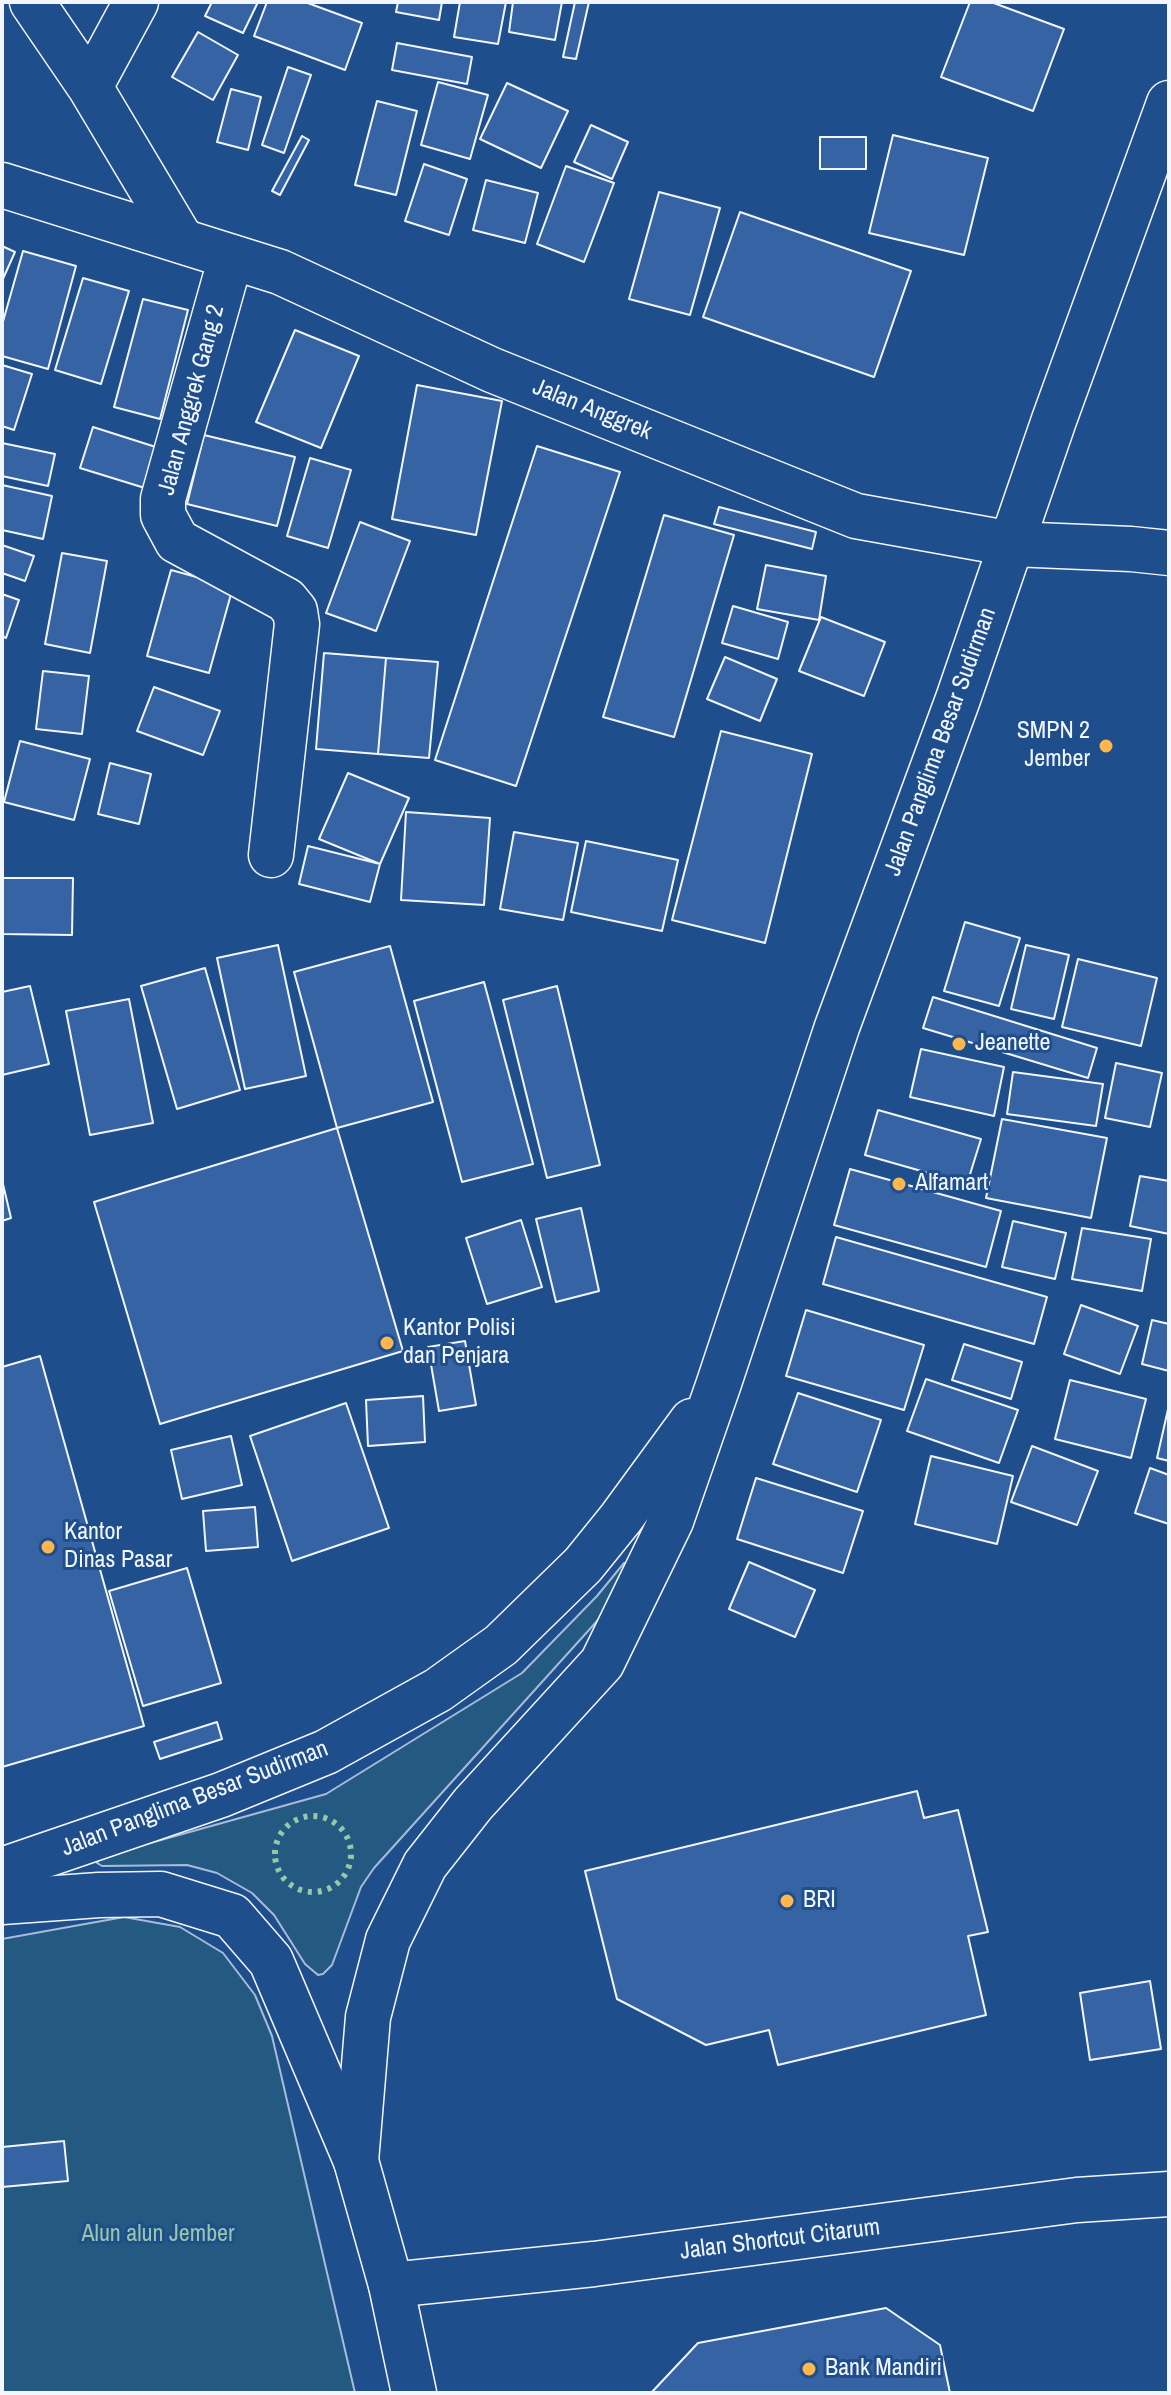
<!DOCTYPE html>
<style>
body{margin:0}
#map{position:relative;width:1171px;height:2395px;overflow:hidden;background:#1f4e8c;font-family:"Archivo Narrow",sans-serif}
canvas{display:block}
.frame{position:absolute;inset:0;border:4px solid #f2f6ff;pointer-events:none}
</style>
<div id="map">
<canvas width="1171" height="2395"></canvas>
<div class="frame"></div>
</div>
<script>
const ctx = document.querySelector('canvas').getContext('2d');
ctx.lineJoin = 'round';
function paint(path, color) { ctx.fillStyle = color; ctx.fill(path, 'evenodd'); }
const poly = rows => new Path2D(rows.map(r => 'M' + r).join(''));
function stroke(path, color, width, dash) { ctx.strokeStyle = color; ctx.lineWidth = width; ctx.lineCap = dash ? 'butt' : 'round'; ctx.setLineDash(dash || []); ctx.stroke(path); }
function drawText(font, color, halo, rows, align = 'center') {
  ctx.font = font + ' "Archivo Narrow",sans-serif'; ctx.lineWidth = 6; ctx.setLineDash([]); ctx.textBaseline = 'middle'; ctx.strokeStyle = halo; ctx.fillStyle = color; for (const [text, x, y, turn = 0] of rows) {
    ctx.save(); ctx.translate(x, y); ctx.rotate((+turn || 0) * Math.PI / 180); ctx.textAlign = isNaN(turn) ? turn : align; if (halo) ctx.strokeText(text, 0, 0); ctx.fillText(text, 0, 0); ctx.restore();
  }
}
const green = poly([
 [624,1563,629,1563,607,1610,374,1868,361,1887,332,1965,323,1974,318,1975,305,1964,274,1915,252,1893,217,1873,187,1865,102,1866,97,1863,100,1857,326,1794,522,1673,597,1596,624,1563],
 [124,1917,180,1927,223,1953,255,1995,272,2036,355,2393,2,2393,2,1939,124,1917]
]);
const building = poly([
 [212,2,258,2,243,33,205,16,212,2],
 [267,2,305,2,362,23,345,70,254,36,267,2],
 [398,2,442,2,439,20,396,12,398,2],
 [460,2,506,2,498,44,454,37,460,2],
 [513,2,562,2,555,40,509,32,513,2],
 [575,2,589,2,576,59,563,57,575,2],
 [970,2,991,2,1064,29,1033,111,941,77,970,2],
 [198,32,238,55,213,100,172,77,198,32],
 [397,43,472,57,467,84,392,70,397,43],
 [288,67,311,75,284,153,262,145,288,67],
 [438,82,488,95,470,159,421,145,438,82],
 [507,83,568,111,541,168,480,139,507,83],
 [231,89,261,97,248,150,217,142,231,89],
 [377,101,417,111,396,195,355,185,377,101],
 [591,125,628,142,612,179,574,162,591,125],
 [893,135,988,158,964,255,869,233,893,135],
 [302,136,309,140,280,195,272,191,302,136],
 [820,137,866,137,866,169,820,169,820,137],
 [424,164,467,179,449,235,405,221,424,164],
 [566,166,614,183,584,262,537,244,566,166],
 [486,180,538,193,525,243,473,230,486,180],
 [659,192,720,208,690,315,629,299,659,192],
 [740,212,911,271,874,377,703,317,740,212],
 [2,246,15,252,2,281,2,246],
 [23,251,76,266,48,369,2,356,2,325,23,251],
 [83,278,129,291,101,384,55,370,83,278],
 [143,299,188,310,160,419,114,407,143,299],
 [295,330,359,356,321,448,256,422,295,330],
 [2,365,32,374,14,430,2,426,2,365],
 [417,385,502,401,476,535,392,519,417,385],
 [93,427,162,449,148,489,80,468,93,427],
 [204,435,295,457,277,526,187,504,204,435],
 [2,443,55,454,48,486,2,476,2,443],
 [537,446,620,472,516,786,435,760,537,446],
 [310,458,351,470,328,548,287,536,310,458],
 [2,485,52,496,43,539,2,530,2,485],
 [719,507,816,532,812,549,714,524,719,507],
 [664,515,734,535,674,737,603,717,664,515],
 [360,522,410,541,376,631,326,613,360,522],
 [2,545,34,556,25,581,2,573,2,545],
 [62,553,107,561,90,653,45,644,62,553],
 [766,565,826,576,819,620,757,609,766,565],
 [171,570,233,587,209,673,147,656,171,570],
 [2,594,19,600,6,638,2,636,2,594],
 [733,606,788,622,778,659,722,643,733,606],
 [821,617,885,642,864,696,799,671,821,617],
 [324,653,386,658,378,754,316,749,324,653],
 [725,657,777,679,760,721,707,699,725,657],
 [386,658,438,662,429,758,378,754,386,658],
 [43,671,89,676,82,734,36,729,43,671],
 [154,687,220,711,203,755,137,731,154,687],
 [721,731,812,754,765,943,672,920,721,731],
 [20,741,90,759,74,820,4,802,20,741],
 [110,763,151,774,139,824,98,814,110,763],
 [348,773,409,798,380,864,319,839,348,773],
 [406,812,490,818,484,905,401,900,406,812],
 [514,832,578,843,563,920,500,909,514,832],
 [586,841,678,860,662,931,571,912,586,841],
 [308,846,380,864,370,902,299,884,308,846],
 [2,878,73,878,72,935,2,934,2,878],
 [965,922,1020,938,999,1006,944,991,965,922],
 [278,945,306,1076,245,1089,217,958,278,945],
 [1026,945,1069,955,1054,1019,1011,1009,1026,945],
 [390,946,433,1102,337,1128,294,972,390,946],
 [1078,959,1157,978,1141,1046,1062,1027,1078,959],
 [205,968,240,1090,177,1109,141,986,205,968],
 [484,982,533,1164,462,1182,414,1001,484,982],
 [30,986,49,1064,2,1075,2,992,30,986],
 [557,986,600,1165,547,1178,503,1000,557,986],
 [933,997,1097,1048,1088,1078,923,1028,933,997],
 [129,999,153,1123,90,1135,66,1011,129,999],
 [921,1049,1004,1067,994,1116,910,1097,921,1049],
 [1116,1063,1162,1073,1150,1127,1105,1118,1116,1063],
 [1013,1072,1103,1084,1096,1126,1007,1114,1013,1072],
 [878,1110,981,1139,967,1184,865,1155,878,1110],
 [1002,1119,1107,1138,1091,1218,986,1198,1002,1119],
 [337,1128,403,1351,160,1424,94,1202,337,1128],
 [850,1169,1001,1211,986,1267,834,1225,850,1169],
 [1140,1176,1169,1181,1169,1234,1130,1226,1140,1176],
 [2,1180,11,1218,2,1221,2,1180],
 [581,1208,599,1291,556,1302,536,1219,581,1208],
 [521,1220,542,1287,487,1304,466,1238,521,1220],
 [1013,1221,1066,1233,1055,1279,1002,1267,1013,1221],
 [1082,1228,1151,1239,1142,1291,1072,1279,1082,1228],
 [836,1237,1047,1297,1034,1344,823,1284,836,1237],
 [1081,1305,1138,1326,1120,1374,1064,1354,1081,1305],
 [806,1310,924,1345,904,1410,786,1376,806,1310],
 [1152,1320,1169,1324,1169,1371,1142,1364,1152,1320],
 [465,1341,476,1405,439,1411,428,1347,465,1341],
 [964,1344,1022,1362,1011,1399,952,1380,964,1344],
 [40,1356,144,1726,2,1767,2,1367,40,1356],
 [926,1379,1018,1410,999,1463,907,1431,926,1379],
 [1070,1380,1146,1399,1131,1458,1055,1439,1070,1380],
 [798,1393,881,1420,857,1492,773,1464,798,1393],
 [423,1396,425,1442,368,1446,366,1400,423,1396],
 [346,1403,389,1528,292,1561,250,1436,346,1403],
 [1169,1405,1169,1461,1157,1458,1169,1405],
 [231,1436,242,1485,182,1499,171,1450,231,1436],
 [1032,1446,1098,1471,1077,1525,1011,1502,1032,1446],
 [931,1456,1013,1476,997,1544,915,1524,931,1456],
 [1150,1468,1169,1475,1169,1524,1135,1513,1150,1468],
 [756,1478,863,1511,843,1573,737,1539,756,1478],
 [255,1507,258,1547,206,1551,203,1511,255,1507],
 [749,1562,815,1590,795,1637,729,1609,749,1562],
 [187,1568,221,1683,143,1706,109,1591,187,1568],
 [217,1722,222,1739,160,1759,154,1742,217,1722],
 [917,1791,924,1818,958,1810,988,1932,968,1936,986,2015,778,2065,769,2030,706,2045,617,1999,585,1871,917,1791],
 [1150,1981,1161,2049,1090,2060,1080,1993,1150,1981],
 [64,2141,68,2181,2,2187,2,2147,64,2141],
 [886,2308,940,2345,950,2393,651,2393,698,2343,886,2308]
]);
const street = poly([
 [32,2,90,87,182,241],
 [90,87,136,2],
 [231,257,163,499,163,515,177,541,286,600,295,611,297,624,271,855],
 [391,2285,594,2264,1077,2200,1169,2194]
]);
const secondary = poly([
 [2,185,280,272,492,370,856,516,1012,544,1131,549,1169,553]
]);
const primary = poly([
 [2,1870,221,1795,326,1752,438,1690,501,1645,583,1565,621,1518,692,1421],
 [356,2161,368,2017,388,1940,425,1865,473,1804,602,1663,671,1521,719,1383,837,1027,958,699,1054,420,1169,103]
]);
const highway = poly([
 [2,1902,99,1895,161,1894,232,1916,271,1961,356,2161,391,2285,414,2393]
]);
const hedge = poly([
 '275 1854a38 38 0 1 1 76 0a38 38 0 1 1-76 0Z'
]);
const markers = [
 [1106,746,8,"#ffb74d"],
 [959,1044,8,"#ffb74d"],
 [899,1184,8,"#ffb74d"],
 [387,1343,8,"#ffb74d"],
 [48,1547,8,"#ffb74d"],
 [787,1901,8,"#ffb74d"],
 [809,2369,8,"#ffb74d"]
];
const streetNames = [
 ["Jalan Anggrek Gang 2",192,400,-75],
 ["Jalan Anggrek",592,410,22],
 ["Jalan Panglima Besar Sudirman",941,742,-70],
 ["Jalan Panglima Besar Sudirman",195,1799,-21],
 ["Jalan Shortcut Citarum",780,2240,-7]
];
const poiNames = [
 ["SMPN 2",1090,732,"right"],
 ["Jember",1090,760,"right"],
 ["Jeanette",975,1044],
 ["Alfamart",915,1184],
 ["Kantor Polisi",403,1329],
 ["dan Penjara",403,1357],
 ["Kantor",64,1533],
 ["Dinas Pasar",64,1561],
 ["BRI",803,1901],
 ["Bank Mandiri",825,2369]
];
const parkNames = [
 ["Alun alun Jember",158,2235]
];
paint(green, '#245a82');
stroke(green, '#a8bbd7', 2);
paint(building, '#3563a3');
stroke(building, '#f2f6ff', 2);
stroke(street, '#f2f6ff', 47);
stroke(secondary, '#f2f6ff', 47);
stroke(primary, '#f2f6ff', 47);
stroke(highway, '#f2f6ff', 47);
stroke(street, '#1f4e8c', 44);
stroke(secondary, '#1f4e8c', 44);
stroke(primary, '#1f4e8c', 44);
stroke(highway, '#1f4e8c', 44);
stroke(hedge, '#97c8a6', 6, [4, 6]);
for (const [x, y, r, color] of markers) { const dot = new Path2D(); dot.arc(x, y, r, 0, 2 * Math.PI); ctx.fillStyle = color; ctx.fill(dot); stroke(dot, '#1f4e8c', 3); }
drawText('24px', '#f2f6ff', '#1f4e8c', streetNames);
drawText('24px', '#f2f6ff', '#1f4e8c', poiNames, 'left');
drawText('24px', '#97c8a6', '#1f4e8c', parkNames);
</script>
